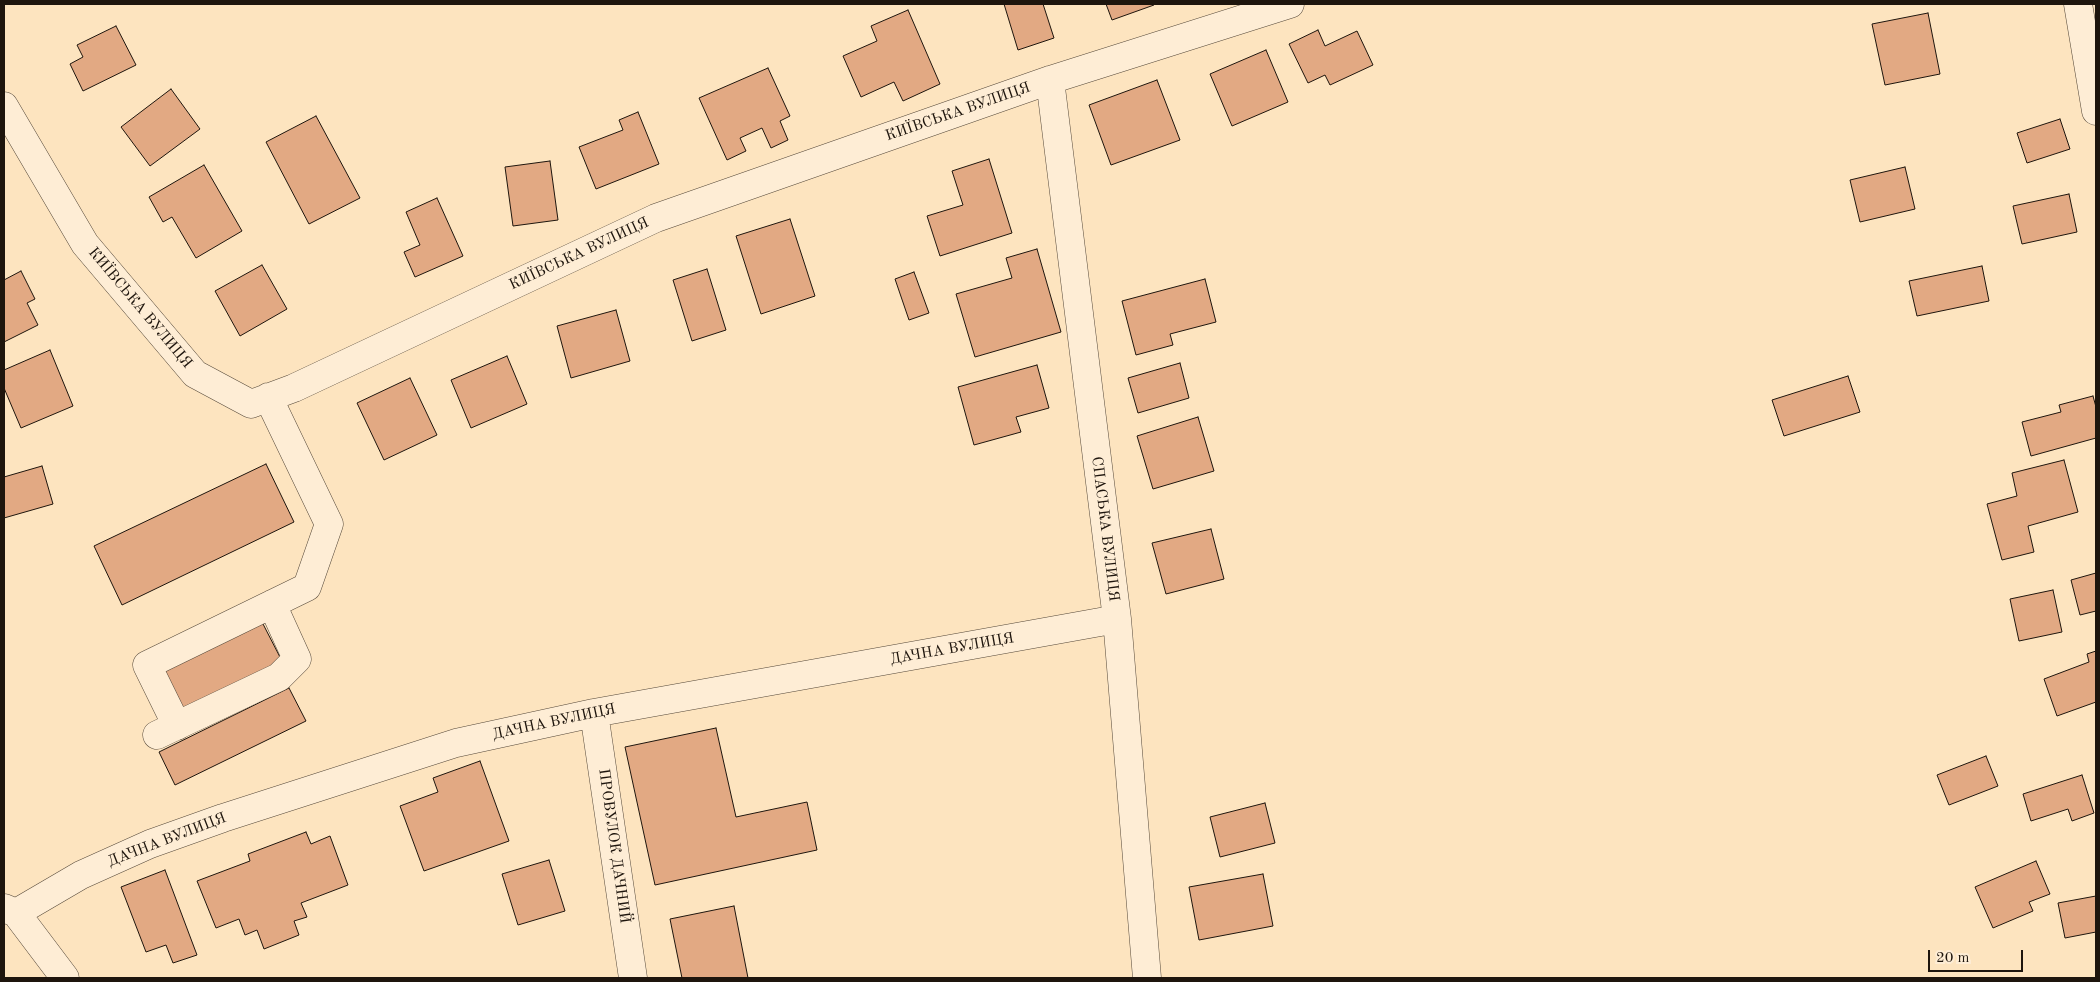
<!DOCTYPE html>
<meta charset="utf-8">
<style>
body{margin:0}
#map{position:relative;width:2100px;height:982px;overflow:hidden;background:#fde4bf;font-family:"Old Standard TT",serif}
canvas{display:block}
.frame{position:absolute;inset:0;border:5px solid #1e150d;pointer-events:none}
.scale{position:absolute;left:1928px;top:950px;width:95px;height:22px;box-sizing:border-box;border:2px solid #1e150d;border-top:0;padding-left:6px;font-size:15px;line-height:18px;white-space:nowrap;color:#1e150d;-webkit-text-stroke:4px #feedd5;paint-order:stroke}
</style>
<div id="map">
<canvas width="2100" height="982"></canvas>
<div class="frame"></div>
<div class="scale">20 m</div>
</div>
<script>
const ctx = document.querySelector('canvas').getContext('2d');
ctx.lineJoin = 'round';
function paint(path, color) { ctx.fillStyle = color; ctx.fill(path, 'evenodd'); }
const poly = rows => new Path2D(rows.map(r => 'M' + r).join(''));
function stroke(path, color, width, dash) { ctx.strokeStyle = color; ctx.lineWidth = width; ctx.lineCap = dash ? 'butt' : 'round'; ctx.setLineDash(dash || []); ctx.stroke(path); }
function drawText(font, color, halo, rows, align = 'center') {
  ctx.font = font + ' "Old Standard TT",serif'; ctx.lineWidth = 4; ctx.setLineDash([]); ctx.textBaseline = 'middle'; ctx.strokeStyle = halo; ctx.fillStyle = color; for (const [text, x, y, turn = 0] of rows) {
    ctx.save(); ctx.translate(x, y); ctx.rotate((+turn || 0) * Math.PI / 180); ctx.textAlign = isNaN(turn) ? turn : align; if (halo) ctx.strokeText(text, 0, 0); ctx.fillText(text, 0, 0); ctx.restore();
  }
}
const building = poly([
 [1004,4,1043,4,1054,38,1018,50,1004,4],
 [1106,4,1154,4,1154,5,1112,20,1106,4],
 [908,10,940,84,903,101,894,82,861,97,843,56,877,41,871,26,908,10],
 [1928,13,1940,74,1885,85,1872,24,1928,13],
 [116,26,136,65,83,91,70,64,83,57,77,45,116,26],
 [1318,30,1325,46,1357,31,1373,65,1330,85,1325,75,1308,83,1289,44,1318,30],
 [1266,50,1288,102,1232,126,1210,74,1266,50],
 [768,68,790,116,780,121,788,140,771,148,762,128,740,138,746,151,727,160,699,98,768,68],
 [1157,80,1180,140,1111,165,1089,105,1157,80],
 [171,89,200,129,150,166,121,127,171,89],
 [638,112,659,164,596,189,579,147,623,130,619,120,638,112],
 [316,116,360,198,309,224,266,142,316,116],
 [2060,119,2070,149,2027,163,2017,133,2060,119],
 [989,159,1012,233,940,256,927,216,963,205,952,171,989,159],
 [550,161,558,220,513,226,505,167,550,161],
 [204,165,242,231,196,258,172,217,163,222,149,197,204,165],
 [1905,167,1915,209,1860,222,1850,180,1905,167],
 [2069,194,2077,232,2022,244,2013,206,2069,194],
 [437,198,463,256,415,277,404,252,420,245,406,212,437,198],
 [790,219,815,296,761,314,736,236,790,219],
 [1037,249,1061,332,975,357,956,294,1012,278,1006,258,1037,249],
 [262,265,287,309,240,336,215,291,262,265],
 [1982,266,1989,301,1917,316,1909,281,1982,266],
 [707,269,726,330,692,341,673,280,707,269],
 [21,271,35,299,27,303,38,325,4,342,4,280,21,271],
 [914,272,929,313,909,320,895,279,914,272],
 [1205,279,1216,322,1170,334,1173,345,1136,355,1122,301,1205,279],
 [616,310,630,361,571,378,557,326,616,310],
 [50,350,73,406,21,428,4,388,4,370,50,350],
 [507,356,527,404,471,428,451,380,507,356],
 [1180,363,1189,398,1138,413,1128,378,1180,363],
 [1037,365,1049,408,1016,417,1021,432,974,445,958,387,1037,365],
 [1848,376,1860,412,1784,436,1772,400,1848,376],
 [410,378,437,435,384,460,357,403,410,378],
 [2093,396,2096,407,2096,438,2031,456,2022,422,2061,412,2059,405,2093,396],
 [1198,417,1214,471,1153,489,1137,436,1198,417],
 [2064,460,2078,512,2028,526,2034,552,2002,560,1987,504,2017,496,2012,473,2064,460],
 [266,464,294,522,122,605,94,546,266,464],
 [42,466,53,504,4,518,4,477,42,466],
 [1211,529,1224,579,1166,594,1152,543,1211,529],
 [2096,573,2096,611,2080,615,2071,580,2096,573],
 [2053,590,2062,632,2019,641,2010,599,2053,590],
 [262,622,282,661,177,713,158,674,262,622],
 [2096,651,2096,702,2057,716,2044,679,2089,662,2087,654,2096,651],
 [289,688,306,721,175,785,159,752,289,688],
 [716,728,736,817,807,802,817,850,655,885,625,747,716,728],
 [1986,756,1998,786,1949,805,1937,775,1986,756],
 [480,761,509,841,424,871,400,806,438,792,433,778,480,761],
 [2082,775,2094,813,2072,821,2068,809,2031,821,2023,794,2082,775],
 [1265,803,1275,843,1220,857,1210,817,1265,803],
 [306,832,311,844,330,836,348,885,301,903,307,917,294,921,299,935,264,949,257,930,245,935,239,919,216,928,197,881,250,861,248,854,306,832],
 [549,860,565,911,518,925,502,874,549,860],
 [2036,861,2050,894,2029,902,2033,911,1993,928,1975,887,2036,861],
 [165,870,197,955,173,963,166,945,146,952,121,887,165,870],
 [1263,874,1273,926,1199,940,1189,887,1263,874],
 [2096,896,2096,932,2065,938,2058,903,2096,896],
 [734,906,748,978,682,978,670,919,734,906]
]);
const minor = poly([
 [2078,4,2096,111],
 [1050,80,1117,619,1147,978],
 [4,106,85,244,195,374,251,404,294,388,656,218,1050,80,1290,4],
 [594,713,633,978],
 [177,726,147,665,307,587,329,524,268,397],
 [157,735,279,677,297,659,272,604],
 [4,908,16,913,65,978],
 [16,913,81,875,150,844,223,818,456,743,594,713,1117,619]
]);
const streetNames = [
 ["КИЇВСЬКА ВУЛИЦЯ",958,112,-19],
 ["КИЇВСЬКА ВУЛИЦЯ",579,254,-25],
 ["КИЇВСЬКА ВУЛИЦЯ",140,308,50],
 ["СПАСЬКА ВУЛИЦЯ",1105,529,83],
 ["ДАЧНА ВУЛИЦЯ",952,649,-10],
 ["ДАЧНА ВУЛИЦЯ",554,722,-12],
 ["ДАЧНА ВУЛИЦЯ",167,840,-21],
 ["ПРОВУЛОК ДАЧНИЙ",614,846,82]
];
paint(building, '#e2a983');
stroke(building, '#1e150d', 1);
stroke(minor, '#56493a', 29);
stroke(minor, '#feedd5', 28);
drawText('15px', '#1e150d', '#feedd5', streetNames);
</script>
